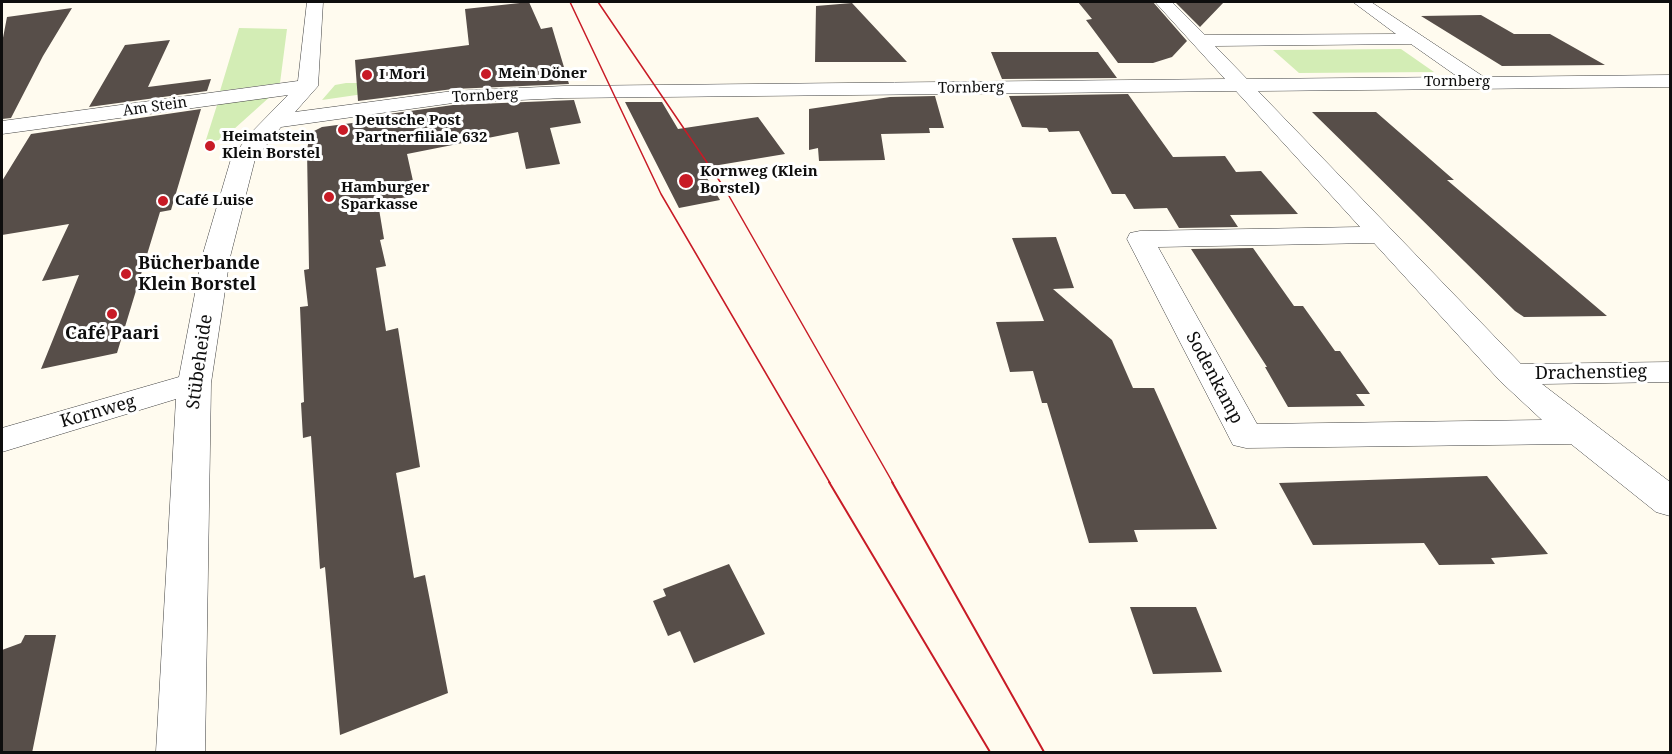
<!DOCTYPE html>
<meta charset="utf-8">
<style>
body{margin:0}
#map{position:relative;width:1672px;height:754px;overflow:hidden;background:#fffbef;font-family:"Noto Serif",serif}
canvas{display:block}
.frame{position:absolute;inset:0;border:3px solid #0e0e0e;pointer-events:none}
</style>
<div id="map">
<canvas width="1672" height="754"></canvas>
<div class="frame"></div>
</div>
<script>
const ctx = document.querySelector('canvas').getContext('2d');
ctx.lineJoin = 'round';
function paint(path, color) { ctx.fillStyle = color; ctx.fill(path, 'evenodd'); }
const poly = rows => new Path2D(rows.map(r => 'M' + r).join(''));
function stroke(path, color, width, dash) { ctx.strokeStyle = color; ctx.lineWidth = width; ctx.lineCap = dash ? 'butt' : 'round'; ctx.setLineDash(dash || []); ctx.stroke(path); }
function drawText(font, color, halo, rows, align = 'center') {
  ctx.font = font + ' "Noto Serif",serif'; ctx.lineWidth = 6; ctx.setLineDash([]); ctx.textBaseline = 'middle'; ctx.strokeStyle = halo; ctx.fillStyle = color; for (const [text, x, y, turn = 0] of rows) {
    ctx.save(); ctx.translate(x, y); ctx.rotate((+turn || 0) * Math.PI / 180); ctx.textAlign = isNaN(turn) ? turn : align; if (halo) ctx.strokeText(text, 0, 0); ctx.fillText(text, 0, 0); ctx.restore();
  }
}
const green = poly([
 [239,28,287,29,280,83,220,91],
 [1401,49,1434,72,1299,73,1273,50],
 [346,83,381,83,384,91,322,100,335,85],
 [273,94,223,139,205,143,218,102]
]);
const building = poly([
 [529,2,541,29,552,27,569,84,453,89,358,101,355,60,469,45,465,9],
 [1078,2,1153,2,1187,41,1172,57,1153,63,1118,63,1086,20,1092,19],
 [1175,2,1224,2,1200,27],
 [852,3,907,62,815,62,816,6],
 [72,8,43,56,11,118,2,119,2,43,7,17],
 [1481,15,1514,34,1550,34,1605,65,1502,66,1421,16],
 [170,40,148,87,211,79,207,91,89,107,125,45],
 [991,52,1098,52,1117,78,1002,79],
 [1128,94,1173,157,1225,156,1236,172,1261,171,1298,214,1230,215,1238,227,1179,228,1167,208,1134,209,1125,194,1112,194,1079,131,1049,132,1047,128,1022,127,1009,96],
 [935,96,944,128,929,128,930,133,881,134,885,160,819,161,818,148,809,150,809,109,890,97],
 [574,100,581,123,550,128,560,164,526,169,518,132,407,154,415,190,410,191,411,196,378,203,384,239,380,240,386,266,376,268,386,331,398,328,420,467,396,473,414,578,425,575,448,693,340,735,325,567,320,569,311,436,303,438,301,403,304,402,300,307,308,306,304,270,309,269,307,150,310,133,322,127,360,122,360,118,453,105],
 [625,102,662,102,678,129,758,117,785,154,701,168,720,200,679,208],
 [201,109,171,210,160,212,117,353,41,369,79,275,42,281,69,224,2,235,2,181,31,134],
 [1312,112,1376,112,1454,180,1447,180,1607,316,1524,317,1515,311],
 [1056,237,1074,288,1053,289,1112,340,1133,388,1154,388,1217,529,1134,530,1138,542,1089,543,1047,403,1042,403,1033,371,1010,372,996,322,1044,321,1012,238],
 [1253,248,1294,306,1303,306,1335,351,1340,351,1370,394,1356,394,1365,406,1288,407,1265,367,1267,367,1191,249],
 [1487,476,1548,554,1491,558,1495,564,1439,565,1424,543,1313,545,1279,483],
 [729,564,765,634,694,663,680,631,668,636,653,601,666,596,663,589],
 [1130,607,1196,607,1222,672,1153,674],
 [25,635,56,635,32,753,2,753,2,650,21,643]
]);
const minor = poly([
 [307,2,323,2,318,86,295,112,453,91,564,86,1225,79,1155,2,1172,2,1205,35,1396,34,1353,2,1371,2,1484,77,1670,75,1670,87,1258,91,1521,364,1670,362,1670,382,1542,384,1670,482,1670,516,1656,512,1571,444,1246,448,1233,445,1127,239,1130,233,1140,231,1360,227,1236,91,564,98,453,103,281,127,255,159,230,257,211,383,205,752,156,752,176,399,2,452,2,428,179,377,202,257,231,159,250,134,288,95,2,134,2,121,298,81,307,2],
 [1411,44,1458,77,1247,79,1215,46,1411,44],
 [1374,243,1500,381,1542,420,1257,424,1158,247,1374,243]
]);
const tramFar1 = poly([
 [570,2,661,194,830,483],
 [598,2,725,189,893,483]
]);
const tram = poly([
 [829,482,990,752],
 [892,482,1044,752]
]);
const markers = [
 [486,74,6,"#c81b26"],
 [367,75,6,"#c81b26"],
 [343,130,6,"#c81b26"],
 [210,146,6,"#c81b26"],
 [686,181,8,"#c81b26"],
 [329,197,6,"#c81b26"],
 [163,201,6,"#c81b26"],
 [126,274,6,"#c81b26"],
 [112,314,6,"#c81b26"]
];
const farPoinames = [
 ["Mein Döner",498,74],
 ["I Mori",379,75],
 ["Deutsche Post",355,121],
 ["Partnerfiliale 632",355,138],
 ["Heimatstein",222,137],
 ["Klein Borstel",222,154],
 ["Kornweg (Klein",700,172],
 ["Borstel)",700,189],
 ["Hamburger",341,188],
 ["Sparkasse",341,205],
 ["Café Luise",175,201]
];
const farStreetnames = [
 ["Tornberg",1457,82],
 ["Tornberg",971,88,-1],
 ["Tornberg",485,96,-3],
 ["Am Stein",155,107,-8]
];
const poiNames = [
 ["Bücherbande",138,264],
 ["Klein Borstel",138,285],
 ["Café Paari",112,334,"center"]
];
const streetNames = [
 ["Stübeheide",200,362,-82],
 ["Drachenstieg",1591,373,-1],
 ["Sodenkamp",1214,378,62],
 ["Kornweg",98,412,-16]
];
paint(green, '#d3edb5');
paint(building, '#574e49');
stroke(minor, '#414141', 1);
paint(minor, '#fff');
stroke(tramFar1, '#c81b26', 1.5);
stroke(tram, '#c81b26', 2);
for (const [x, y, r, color] of markers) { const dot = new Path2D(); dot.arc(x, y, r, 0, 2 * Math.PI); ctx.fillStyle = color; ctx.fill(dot); stroke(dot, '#fff', 2); }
drawText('bold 15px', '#0e0e0e', '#fff', farPoinames, 'left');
drawText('15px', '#0e0e0e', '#fff', farStreetnames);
drawText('bold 18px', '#0e0e0e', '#fff', poiNames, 'left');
drawText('18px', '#0e0e0e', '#fff', streetNames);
</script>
